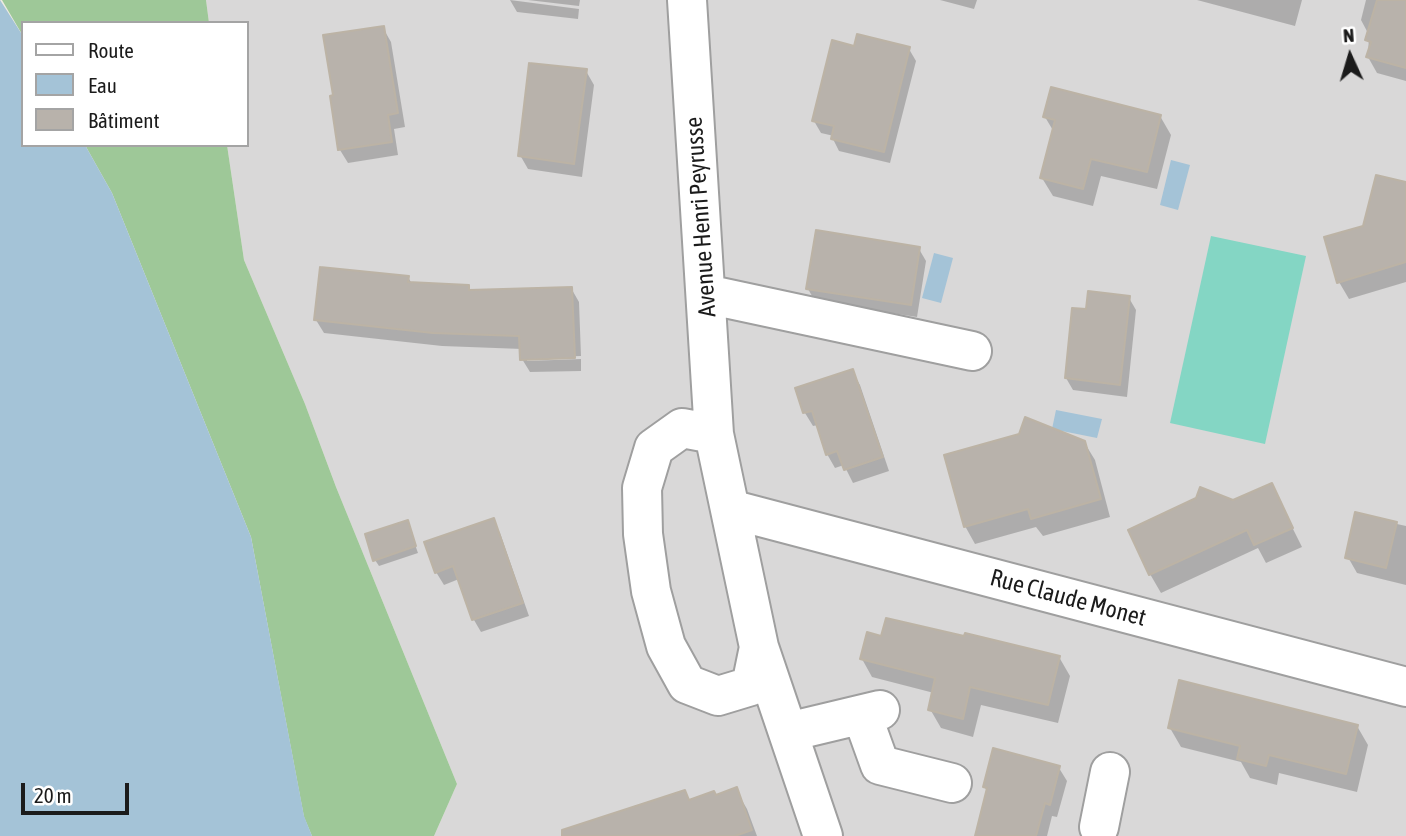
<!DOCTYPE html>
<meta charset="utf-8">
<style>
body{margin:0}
#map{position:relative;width:1406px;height:836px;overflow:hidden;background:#eceae1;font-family:"Asap Condensed",sans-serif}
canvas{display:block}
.legend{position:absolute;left:21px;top:21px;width:228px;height:126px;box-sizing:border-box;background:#fff;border:2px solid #a4a4a4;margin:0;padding:9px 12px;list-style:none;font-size:21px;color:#1b1b1b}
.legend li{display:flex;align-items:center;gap:14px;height:35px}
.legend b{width:35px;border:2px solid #a4a4a4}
.north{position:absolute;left:1315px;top:21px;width:70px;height:70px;-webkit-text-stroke:5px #fff;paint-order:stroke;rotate:356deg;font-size:19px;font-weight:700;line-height:28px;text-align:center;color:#1b1b1b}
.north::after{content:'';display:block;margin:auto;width:24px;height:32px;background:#1b1b1b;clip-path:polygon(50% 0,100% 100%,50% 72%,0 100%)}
.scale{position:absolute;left:21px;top:783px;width:108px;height:32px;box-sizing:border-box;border:4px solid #1b1b1b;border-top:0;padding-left:9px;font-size:21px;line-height:24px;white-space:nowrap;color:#1b1b1b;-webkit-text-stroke:5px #fff;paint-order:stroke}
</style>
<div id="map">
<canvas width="1406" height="836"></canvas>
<ul class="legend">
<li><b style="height:9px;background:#fff"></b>Route</li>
<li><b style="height:19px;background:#a4c3d7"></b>Eau</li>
<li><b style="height:19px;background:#b8b2ab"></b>Bâtiment</li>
</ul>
<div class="north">N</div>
<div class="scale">20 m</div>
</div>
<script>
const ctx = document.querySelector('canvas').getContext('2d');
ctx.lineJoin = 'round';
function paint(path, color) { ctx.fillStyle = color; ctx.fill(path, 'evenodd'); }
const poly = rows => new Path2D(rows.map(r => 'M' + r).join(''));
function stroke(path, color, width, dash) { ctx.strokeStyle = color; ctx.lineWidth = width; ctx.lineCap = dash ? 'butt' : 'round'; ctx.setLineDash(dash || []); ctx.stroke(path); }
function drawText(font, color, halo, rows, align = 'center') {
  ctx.font = font + ' "Asap Condensed",sans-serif'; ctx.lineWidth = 5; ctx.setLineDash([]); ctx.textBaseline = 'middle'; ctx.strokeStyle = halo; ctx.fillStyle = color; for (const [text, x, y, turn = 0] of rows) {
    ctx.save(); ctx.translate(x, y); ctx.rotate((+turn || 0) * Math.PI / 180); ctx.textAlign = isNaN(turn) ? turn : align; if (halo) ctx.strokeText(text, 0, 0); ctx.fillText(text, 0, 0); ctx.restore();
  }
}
const residential = poly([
 [206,0,1406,0,1406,836,434,836,457,784,336,487,305,404,244,260,227,145,247,145,247,23,209,23]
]);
const forest = poly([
 [2,0,206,0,209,23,23,23,23,36],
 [85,145,227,145,244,260,305,404,336,487,457,784,434,836,312,836,304,817,251,537,112,193]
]);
const pitch = poly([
 [1211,236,1306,256,1265,444,1170,423]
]);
const water = poly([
 [0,0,23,36,23,145,85,145,112,193,251,537,304,816,312,836,0,836],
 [1171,160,1190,165,1178,210,1160,205],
 [934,253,953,258,941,303,922,298],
 [1056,410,1102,419,1097,438,1052,429]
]);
const shadow = poly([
 [510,0,579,9,578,19,517,12],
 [528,0,580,0,579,6],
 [940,0,977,0,974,9],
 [1197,0,1302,0,1295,26],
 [1366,0,1406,0,1406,81,1377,73,1368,57,1369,35,1361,20],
 [383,28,391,42,405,127,394,129,398,155,348,163,340,150],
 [855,48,909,49,916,61,890,163,839,151,833,139,834,136,821,133,814,121],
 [586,71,594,85,582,177,528,169,520,155],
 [1160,116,1171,135,1157,189,1101,176,1093,206,1053,196,1042,178,1054,132,1045,117],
 [1406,183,1406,282,1349,299,1339,282,1365,227],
 [919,249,926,261,917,317,815,301,808,289],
 [408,277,412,284,468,286,471,292,571,288,579,302,581,356,527,358,527,361,581,359,581,371,530,372,522,359,522,349,442,346,324,333,316,320],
 [1129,298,1136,310,1127,397,1073,390,1066,378,1087,311],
 [852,371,860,385,889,471,853,483,844,465,835,468,827,454,818,425,813,426,805,413,797,389],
 [1084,442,1095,460,1110,517,1043,536,1036,527,975,544,965,526],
 [1271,485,1302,547,1266,563,1258,548,1161,593,1150,574],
 [1357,515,1406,526,1406,585,1357,573,1349,559],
 [493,520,500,533,529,616,481,632,474,620,459,579,444,585,436,572],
 [407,522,418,553,379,566,375,560],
 [882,638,1059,657,1070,676,1058,723,981,705,973,737,941,728,930,709,934,693,872,677,862,659],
 [1357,726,1368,745,1357,792,1279,773,1277,785,1250,778,1241,762,1181,747,1170,728],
 [1059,768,1067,781,1057,817,1052,816,1047,836,980,836,988,793,984,786],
 [736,790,747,809,757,836,576,836,685,792,690,801,716,797]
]);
const building = poly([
 [1377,0,1406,0,1406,68,1366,57,1371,42,1365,40,1377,0],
 [384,26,398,113,388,115,392,142,338,150,330,96,333,95,323,35,384,26],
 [857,34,910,47,884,152,831,139,834,126,812,121,832,40,854,46,857,34],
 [529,63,587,69,574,164,518,156,529,63],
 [1051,87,1161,115,1147,172,1091,159,1083,189,1040,178,1055,120,1043,117,1051,87],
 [1376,175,1406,182,1406,262,1337,283,1324,237,1363,226,1376,175],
 [816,230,920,247,911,305,806,289,816,230],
 [320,267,409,276,408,282,469,285,469,290,572,287,575,358,520,360,519,336,433,333,314,320,320,267],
 [1088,291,1130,296,1120,385,1065,378,1072,308,1086,309,1088,291],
 [853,369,883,457,844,470,837,451,826,455,812,411,803,413,795,388,853,369],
 [1025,417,1085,441,1101,499,1031,519,1028,509,964,527,944,455,1019,434,1025,417],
 [1272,483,1293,528,1254,545,1247,530,1149,575,1128,530,1196,498,1200,487,1233,500,1272,483],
 [1355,512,1397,522,1386,568,1345,558,1355,512],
 [494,518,523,603,472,620,453,566,435,573,424,542,494,518],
 [408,520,416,546,373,561,365,534,408,520],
 [886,618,964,636,965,633,1060,656,1048,705,970,687,963,719,928,710,935,678,860,659,867,632,881,636,886,618],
 [1179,680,1358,725,1346,774,1269,755,1266,766,1237,759,1240,746,1168,728,1179,680],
 [993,748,1060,766,1050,805,1045,803,1036,836,975,836,987,788,983,787,993,748],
 [737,787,752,830,735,836,562,836,562,830,685,790,689,800,714,791,716,795,737,787]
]);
const minor = poly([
 [687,0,714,434,759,647,823,836],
 [706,294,972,351],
 [714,434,682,428,654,448,642,488,643,534,651,591,666,646,687,684,718,696,751,686,759,647],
 [730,509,1406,687],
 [862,715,880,765,952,783],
 [788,732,880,710],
 [1099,827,1110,772]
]);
const streetNames = [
 ["Avenue Henri Peyrusse",701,217,-94],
 ["Rue Claude Monet",1068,598,15]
];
paint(residential, '#d9d8d8');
paint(forest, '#9ec898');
paint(pitch, '#84d6c4');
paint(water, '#a4c3d7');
paint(shadow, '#0003');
paint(building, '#b8b2ab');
stroke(building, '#bcb3a5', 2);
stroke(minor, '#9f9f9f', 42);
stroke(minor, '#fff', 38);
drawText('24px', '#1b1b1b', '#fff', streetNames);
</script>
